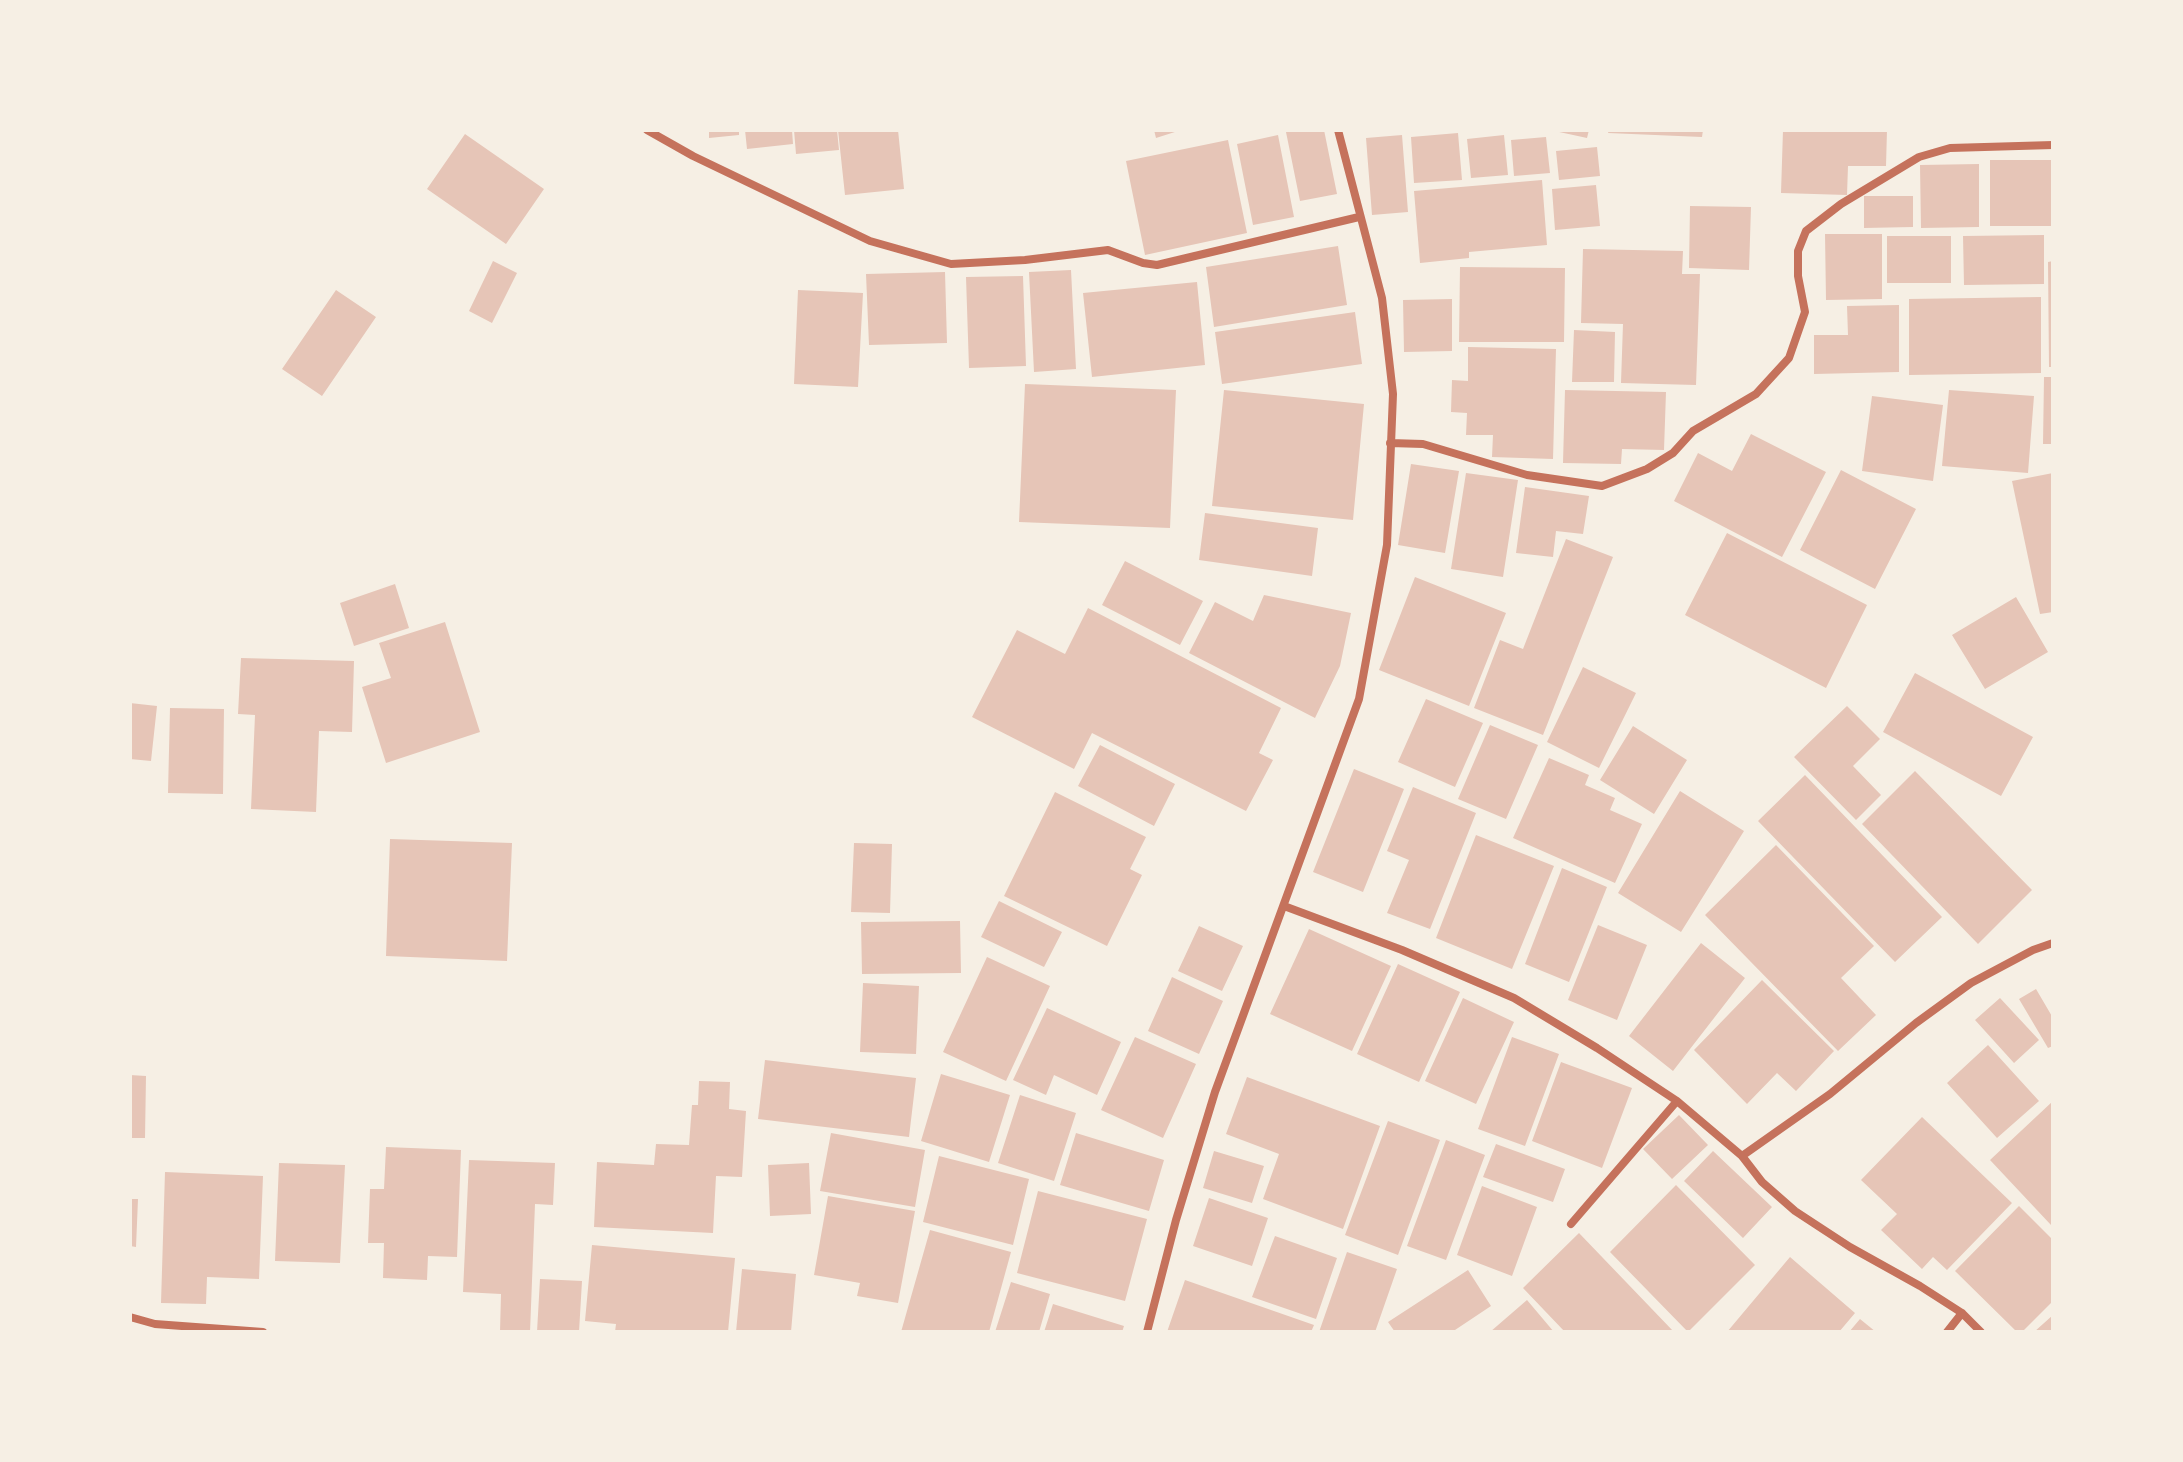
<!DOCTYPE html>
<style>
body{margin:0}
#map{position:relative;width:2183px;height:1462px;overflow:hidden;background:#f6efe4;font-family:"Alegreya Sans",sans-serif}
canvas{display:block}
.frame{position:absolute;inset:0;border:132px solid #f6efe4;pointer-events:none}
</style>
<div id="map">
<canvas width="2183" height="1462"></canvas>
<div class="frame"></div>
</div>
<script>
const ctx = document.querySelector('canvas').getContext('2d');
ctx.lineJoin = 'round';
function paint(path, color) { ctx.fillStyle = color; ctx.fill(path, 'evenodd'); }
const poly = rows => new Path2D(rows.map(r => 'M' + r).join(''));
function stroke(path, color, width, dash) { ctx.strokeStyle = color; ctx.lineWidth = width; ctx.lineCap = dash ? 'butt' : 'round'; ctx.setLineDash(dash || []); ctx.stroke(path); }
const building = poly([
 [709,130,739,130,739,135,709,138],
 [745,130,792,130,793,144,747,149],
 [794,130,837,130,839,150,796,154],
 [838,130,898,130,904,189,845,195],
 [1154,130,1178,130,1178,131,1156,138],
 [1297,130,1324,130,1337,194,1300,201,1286,132],
 [1550,130,1589,130,1587,138],
 [1609,130,1703,130,1702,137,1608,133],
 [1783,130,1887,130,1886,166,1848,166,1847,195,1781,193],
 [1458,133,1462,180,1414,183,1411,137],
 [465,134,544,189,506,244,427,189],
 [1278,135,1294,217,1253,225,1237,144],
 [1402,135,1408,212,1372,215,1366,138],
 [1504,135,1508,175,1471,178,1467,139],
 [1546,137,1550,173,1514,176,1511,140],
 [1228,140,1247,233,1145,255,1126,161],
 [1597,147,1600,176,1559,180,1556,151],
 [1990,160,2051,160,2052,226,1990,226],
 [1979,164,1979,227,1921,228,1920,165],
 [1542,180,1547,245,1469,252,1469,258,1420,263,1414,191],
 [1596,185,1600,226,1555,230,1552,189],
 [1864,196,1913,196,1913,227,1864,228],
 [1690,206,1751,207,1749,270,1689,268],
 [1825,234,1882,234,1882,299,1826,300],
 [2044,235,2044,284,1964,285,1963,236],
 [1887,236,1951,236,1951,283,1887,283],
 [1338,246,1347,305,1214,327,1206,267],
 [1583,249,1683,251,1682,274,1700,274,1696,385,1621,383,1623,324,1581,323],
 [493,261,517,273,492,323,469,311],
 [2053,261,2053,367,2049,367,2048,262],
 [1460,267,1565,268,1564,342,1459,342],
 [1071,270,1076,369,1034,372,1029,272],
 [945,272,947,343,869,345,866,274],
 [1023,276,1026,366,969,368,966,277],
 [1197,282,1205,365,1092,377,1083,293],
 [336,290,376,317,322,396,282,369],
 [798,290,863,293,858,387,794,384],
 [2041,297,2041,373,1909,375,1909,299],
 [1452,299,1452,351,1404,352,1403,300],
 [1899,305,1899,372,1814,374,1814,335,1848,335,1847,306],
 [1355,312,1362,364,1222,384,1215,332],
 [1574,330,1615,332,1614,382,1572,382],
 [1468,347,1556,349,1553,459,1492,457,1493,435,1466,435,1467,413,1451,412,1452,380,1468,381],
 [2044,377,2053,377,2053,444,2043,444],
 [1025,384,1176,390,1170,528,1019,522],
 [1224,390,1364,404,1353,520,1212,506],
 [1565,390,1666,392,1664,450,1622,449,1621,464,1563,463],
 [1949,390,2034,396,2028,473,1942,466],
 [1872,396,1943,405,1933,481,1862,471],
 [1751,434,1826,472,1782,557,1674,501,1698,453,1732,471],
 [1411,464,1459,471,1445,553,1398,545],
 [1841,470,1916,509,1875,589,1800,550],
 [1466,473,1518,480,1503,577,1451,569],
 [2053,473,2053,612,2040,614,2012,481],
 [1525,487,1589,496,1583,534,1556,531,1553,557,1516,553],
 [1205,513,1318,528,1312,576,1199,560],
 [1727,533,1867,605,1826,688,1685,615],
 [1566,539,1613,557,1543,735,1474,708,1500,640,1523,649],
 [1125,561,1203,601,1180,645,1102,605],
 [1415,577,1506,613,1469,706,1379,670],
 [395,584,409,628,354,646,340,603],
 [1264,595,1351,613,1340,666,1315,718,1189,653,1215,602,1253,621],
 [2016,597,2048,652,1985,689,1952,635],
 [1088,608,1281,708,1259,753,1273,760,1246,811,1092,733,1074,769,972,717,1017,630,1065,654],
 [445,622,480,732,386,763,362,687,391,678,379,643],
 [241,658,354,661,352,732,319,731,316,812,251,809,255,715,238,714],
 [1583,667,1636,693,1599,768,1547,742],
 [1915,673,2033,737,2001,796,1883,732],
 [1426,699,1483,723,1455,787,1398,762],
 [130,703,157,706,151,761,130,759],
 [1847,706,1880,739,1853,766,1881,795,1856,820,1794,757],
 [170,708,224,709,223,794,168,793],
 [1490,725,1538,745,1506,819,1458,799],
 [1633,726,1687,760,1654,814,1600,780],
 [1100,745,1175,784,1154,826,1078,786],
 [1549,758,1589,775,1585,785,1615,798,1610,810,1642,824,1615,883,1513,838],
 [1354,769,1404,789,1363,892,1313,872],
 [1915,771,2032,890,1978,944,1862,824],
 [1805,775,1942,917,1895,962,1758,821],
 [1413,787,1476,813,1430,929,1387,913,1409,860,1387,851],
 [1680,791,1744,831,1681,932,1618,893],
 [1055,792,1146,837,1130,869,1142,875,1107,946,1004,896],
 [1476,835,1554,866,1512,969,1436,938],
 [390,839,512,843,507,961,386,956],
 [854,843,892,844,890,913,851,912],
 [1776,845,1874,946,1841,978,1876,1015,1838,1051,1705,915],
 [1562,868,1607,887,1569,982,1525,964],
 [999,901,1062,932,1044,967,981,937],
 [960,921,961,973,862,974,861,922],
 [1598,925,1647,945,1617,1020,1568,1000],
 [1199,926,1243,946,1222,991,1178,971],
 [1309,929,1391,966,1352,1051,1270,1014],
 [1701,943,1745,978,1673,1071,1629,1036],
 [987,957,1050,986,1006,1081,943,1052],
 [1398,964,1460,992,1419,1082,1357,1054],
 [1172,977,1223,1001,1199,1054,1148,1031],
 [1762,980,1834,1051,1796,1091,1777,1073,1747,1104,1694,1050],
 [863,983,919,986,916,1054,860,1052],
 [2036,989,2053,1018,2053,1046,2048,1048,2019,999],
 [1463,998,1514,1022,1476,1104,1425,1081],
 [2000,998,2039,1040,2014,1063,1975,1020],
 [1047,1008,1121,1042,1097,1095,1054,1075,1046,1095,1013,1080],
 [1135,1037,1196,1064,1163,1138,1101,1110],
 [1512,1037,1559,1054,1525,1146,1478,1129],
 [1988,1045,2039,1101,1997,1138,1947,1083],
 [765,1060,916,1078,909,1137,758,1119],
 [1561,1062,1632,1088,1602,1168,1532,1141],
 [941,1074,1010,1095,989,1162,921,1141],
 [130,1075,146,1076,145,1138,130,1138],
 [1247,1077,1380,1126,1343,1229,1263,1199,1279,1154,1226,1134],
 [699,1081,730,1082,729,1109,746,1111,742,1177,716,1176,713,1233,594,1227,597,1162,654,1165,656,1144,689,1145,692,1105,698,1105],
 [1020,1095,1076,1113,1054,1181,998,1163],
 [2053,1101,2053,1223,2051,1225,1990,1160],
 [1679,1115,1708,1145,1672,1179,1643,1149],
 [1922,1117,2012,1203,1947,1270,1933,1257,1922,1269,1881,1230,1897,1214,1861,1180],
 [1388,1121,1440,1140,1398,1255,1345,1235],
 [831,1133,925,1150,915,1207,820,1191],
 [1076,1133,1164,1160,1149,1211,1060,1185],
 [1446,1140,1485,1155,1446,1260,1407,1246],
 [1496,1144,1565,1169,1553,1202,1483,1177],
 [386,1147,461,1150,457,1257,428,1256,427,1280,383,1278,384,1243,368,1243,370,1189,384,1189],
 [1214,1151,1264,1166,1252,1203,1203,1188],
 [1713,1151,1772,1207,1743,1238,1684,1181],
 [939,1156,1029,1179,1013,1245,923,1222],
 [469,1160,555,1163,553,1205,535,1204,530,1332,500,1332,501,1294,463,1292],
 [279,1163,345,1165,340,1263,275,1261],
 [809,1163,811,1214,770,1216,768,1165],
 [165,1172,263,1176,259,1279,207,1277,206,1304,161,1303],
 [1676,1185,1755,1265,1688,1332,1610,1252],
 [1482,1186,1537,1207,1512,1276,1457,1255],
 [1038,1191,1147,1219,1125,1301,1017,1273],
 [828,1196,915,1211,898,1303,857,1296,860,1283,814,1275],
 [1209,1198,1268,1218,1252,1266,1193,1246],
 [130,1199,138,1199,136,1247,130,1246],
 [2019,1206,2053,1240,2053,1301,2022,1332,2017,1332,1955,1271],
 [930,1230,1011,1252,989,1332,901,1332],
 [1579,1233,1674,1332,1565,1332,1523,1288],
 [1275,1236,1337,1258,1316,1319,1252,1297],
 [592,1245,735,1258,728,1332,615,1332,616,1324,585,1321],
 [1347,1252,1397,1269,1375,1332,1319,1332],
 [1790,1257,1855,1313,1839,1332,1727,1332],
 [742,1269,796,1274,791,1332,736,1332],
 [1468,1270,1491,1306,1452,1332,1395,1332,1388,1322],
 [540,1279,582,1281,579,1332,537,1332],
 [1185,1280,1314,1325,1311,1332,1167,1332],
 [1011,1282,1050,1294,1039,1332,995,1332],
 [1527,1300,1554,1332,1490,1332],
 [1053,1304,1124,1326,1122,1332,1044,1332],
 [2053,1315,2053,1332,2034,1332],
 [1860,1319,1876,1332,1849,1332]
]);
const minor = poly([
 [647,130,693,156,870,241,951,264,1025,260,1108,250,1143,263,1157,265,1359,217],
 [1390,443,1423,444,1527,475,1602,486,1647,469,1673,453,1693,431,1756,394,1789,358,1805,312,1798,276,1798,251,1806,231,1841,204,1919,157,1950,148,2053,145],
 [1284,906,1402,950,1514,998,1597,1048,1677,1101,1742,1156,1830,1094,1916,1023,1971,983,2033,950,2053,943],
 [1742,1156,1762,1182,1795,1211,1850,1247,1920,1286,1962,1313,1981,1332],
 [1571,1224,1677,1101],
 [130,1317,155,1324,263,1332],
 [1147,1332,1176,1220,1215,1092,1359,699,1387,545,1393,394,1382,298,1338,130],
 [1947,1332,1962,1313]
]);
paint(building, '#e6c5b7');
stroke(minor, '#c5725c', 8);
</script>
